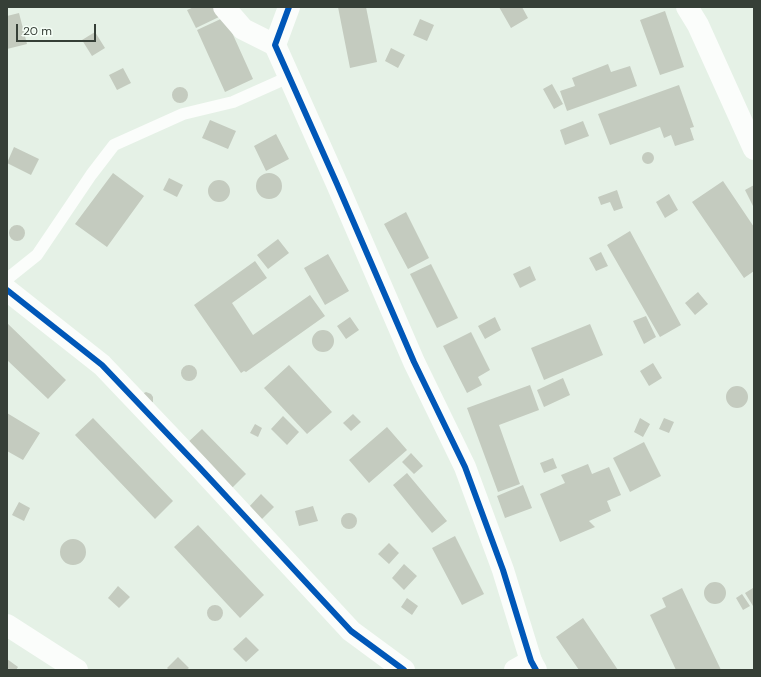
<!DOCTYPE html>
<style>
body{margin:0}
#map{position:relative;width:761px;height:677px;overflow:hidden;background:#e5f1e6;font-family:"DM Sans",sans-serif}
canvas{display:block}
.frame{position:absolute;inset:0;border:8px solid #363f37;pointer-events:none}
.scale{position:absolute;left:16px;top:24px;width:80px;height:18px;box-sizing:border-box;border:2px solid #363f37;border-top:0;padding-left:5px;font-size:12px;line-height:14px;white-space:nowrap;color:#363f37;-webkit-text-stroke:3px #f6fff7;paint-order:stroke}
</style>
<div id="map">
<canvas width="761" height="677"></canvas>
<div class="frame"></div>
<div class="scale">20 m</div>
</div>
<script>
const ctx = document.querySelector('canvas').getContext('2d');
ctx.lineJoin = 'round';
function paint(path, color) { ctx.fillStyle = color; ctx.fill(path, 'evenodd'); }
const poly = rows => new Path2D(rows.map(r => 'M' + r).join(''));
function stroke(path, color, width, dash) { ctx.strokeStyle = color; ctx.lineWidth = width; ctx.lineCap = dash ? 'butt' : 'round'; ctx.setLineDash(dash || []); ctx.stroke(path); }
const building = poly([
 [194,7,215,7,219,17,196,28,187,10],
 [338,7,366,7,377,62,350,68],
 [499,7,522,7,528,18,511,28],
 [665,11,684,67,660,75,640,20],
 [19,13,27,44,7,49,7,16],
 [225,17,253,79,225,92,197,30],
 [420,19,434,25,427,41,413,35],
 [95,32,105,48,92,56,82,40],
 [391,48,405,55,398,68,385,61],
 [608,64,611,72,630,66,637,86,567,111,560,91,575,86,572,78],
 [123,68,131,83,117,90,109,75],
 [552,84,563,104,554,109,543,89],
 [679,85,694,127,690,128,694,140,675,146,671,135,664,138,660,127,610,145,598,114],
 '172 95a8 8 0 1 1 16 0a8 8 0 1 1-16 0Z',
 [210,120,236,131,228,149,202,138],
 [583,121,589,136,565,145,560,130],
 [276,134,289,159,266,171,254,146],
 [14,147,39,159,31,175,7,163],
 '642 158a6 6 0 1 1 12 0a6 6 0 1 1-12 0Z',
 [113,173,144,196,107,247,75,224],
 '256 186a13 13 0 1 1 26 0a13 13 0 1 1-26 0Z',
 [169,178,183,185,177,197,163,190],
 '208 191a11 11 0 1 1 22 0a11 11 0 1 1-22 0Z',
 [723,181,754,227,754,271,744,278,692,202],
 [754,185,754,208,745,190],
 [617,190,623,208,614,211,610,202,601,205,598,197],
 [669,194,678,210,665,218,656,202],
 [406,212,429,258,408,269,384,224],
 '9 233a8 8 0 1 1 16 0a8 8 0 1 1-16 0Z',
 [630,231,681,325,660,337,607,245],
 [278,239,289,253,268,269,257,255],
 [601,252,608,266,596,271,589,258],
 [328,254,349,291,325,305,304,268],
 [255,261,267,278,232,303,253,335,310,295,325,316,246,372,244,371,241,373,194,305],
 [431,264,458,318,437,328,410,274],
 [530,266,536,280,520,288,513,274],
 [698,292,708,304,695,315,685,303],
 [646,316,656,337,644,344,633,321],
 [350,317,359,330,346,339,337,326],
 [495,317,501,330,485,339,478,326],
 [7,323,66,380,48,399,7,360],
 [590,324,603,355,544,380,531,348],
 '312 341a11 11 0 1 1 22 0a11 11 0 1 1-22 0Z',
 [471,332,490,370,478,377,482,385,467,393,443,346],
 [653,363,662,378,649,386,640,371],
 '181 373a8 8 0 1 1 16 0a8 8 0 1 1-16 0Z',
 [289,365,332,412,307,434,264,388],
 [563,378,570,395,544,407,537,390],
 [530,385,539,410,499,425,520,484,498,492,467,408],
 '726 397a11 11 0 1 1 22 0a11 11 0 1 1-22 0Z',
 [146,392,151,394,153,397,153,402,149,404,142,394],
 [7,413,40,433,23,460,7,451],
 [353,414,361,422,351,431,343,423],
 [283,416,299,432,287,445,271,429],
 [93,418,173,501,155,519,75,435],
 [640,418,650,424,643,437,634,432],
 [664,418,674,422,669,433,659,429],
 [255,424,262,428,258,437,250,433],
 [387,427,407,450,369,483,349,460],
 [202,429,246,474,229,491,184,446],
 [644,442,661,476,630,492,613,458],
 [411,453,423,466,414,474,402,462],
 [553,458,557,468,544,473,540,463],
 [588,464,592,474,609,467,621,495,607,501,611,511,589,521,595,527,560,542,540,494,565,483,561,475],
 [407,473,447,521,432,533,393,485],
 [523,485,532,508,505,518,497,496],
 [261,494,274,507,259,522,247,509],
 [19,502,30,508,24,521,12,515],
 [313,506,318,521,299,526,295,511],
 '341 521a8 8 0 1 1 16 0a8 8 0 1 1-16 0Z',
 [198,525,264,595,240,618,174,547],
 [455,536,484,594,462,605,432,548],
 '60 552a13 13 0 1 1 26 0a13 13 0 1 1-26 0Z',
 [389,543,399,553,389,564,378,554],
 [404,564,417,576,404,590,392,578],
 '704 593a11 11 0 1 1 22 0a11 11 0 1 1-22 0Z',
 [118,586,130,597,119,608,108,598],
 [682,588,721,670,676,670,650,615,666,607,662,598],
 [753,588,754,590,754,606,753,606,745,593],
 [742,594,750,606,743,610,736,598],
 [407,598,418,606,412,615,401,607],
 '207 613a8 8 0 1 1 16 0a8 8 0 1 1-16 0Z',
 [583,618,618,670,579,670,556,637],
 [246,637,259,650,246,662,233,649],
 [178,657,189,668,186,670,169,670,167,668],
 [7,659,18,667,16,670,7,670]
]);
const service = poly([
 [7,279,37,255,91,175,114,145,183,114,233,102,289,77]
]);
const minor = poly([
 [224,7,243,29,275,45],
 [687,7,698,25,754,149],
 [7,290,102,365,199,467,351,631,404,670],
 [7,625,77,670],
 [515,670,531,661]
]);
const tertiary = poly([
 [289,7,275,45,337,184,414,362,465,467,503,570,531,661,536,670]
]);
const cycleway = poly([
 [289,7,275,45,337,184,414,362,465,467,503,570,531,661,536,670],
 [7,290,102,365,199,467,351,631,404,670]
]);
paint(building, '#c4cbbf');
stroke(service, '#fbfdfb', 12);
stroke(minor, '#fbfdfb', 22);
stroke(tertiary, '#fbfdfb', 22);
stroke(cycleway, '#0057b8', 6);
</script>
